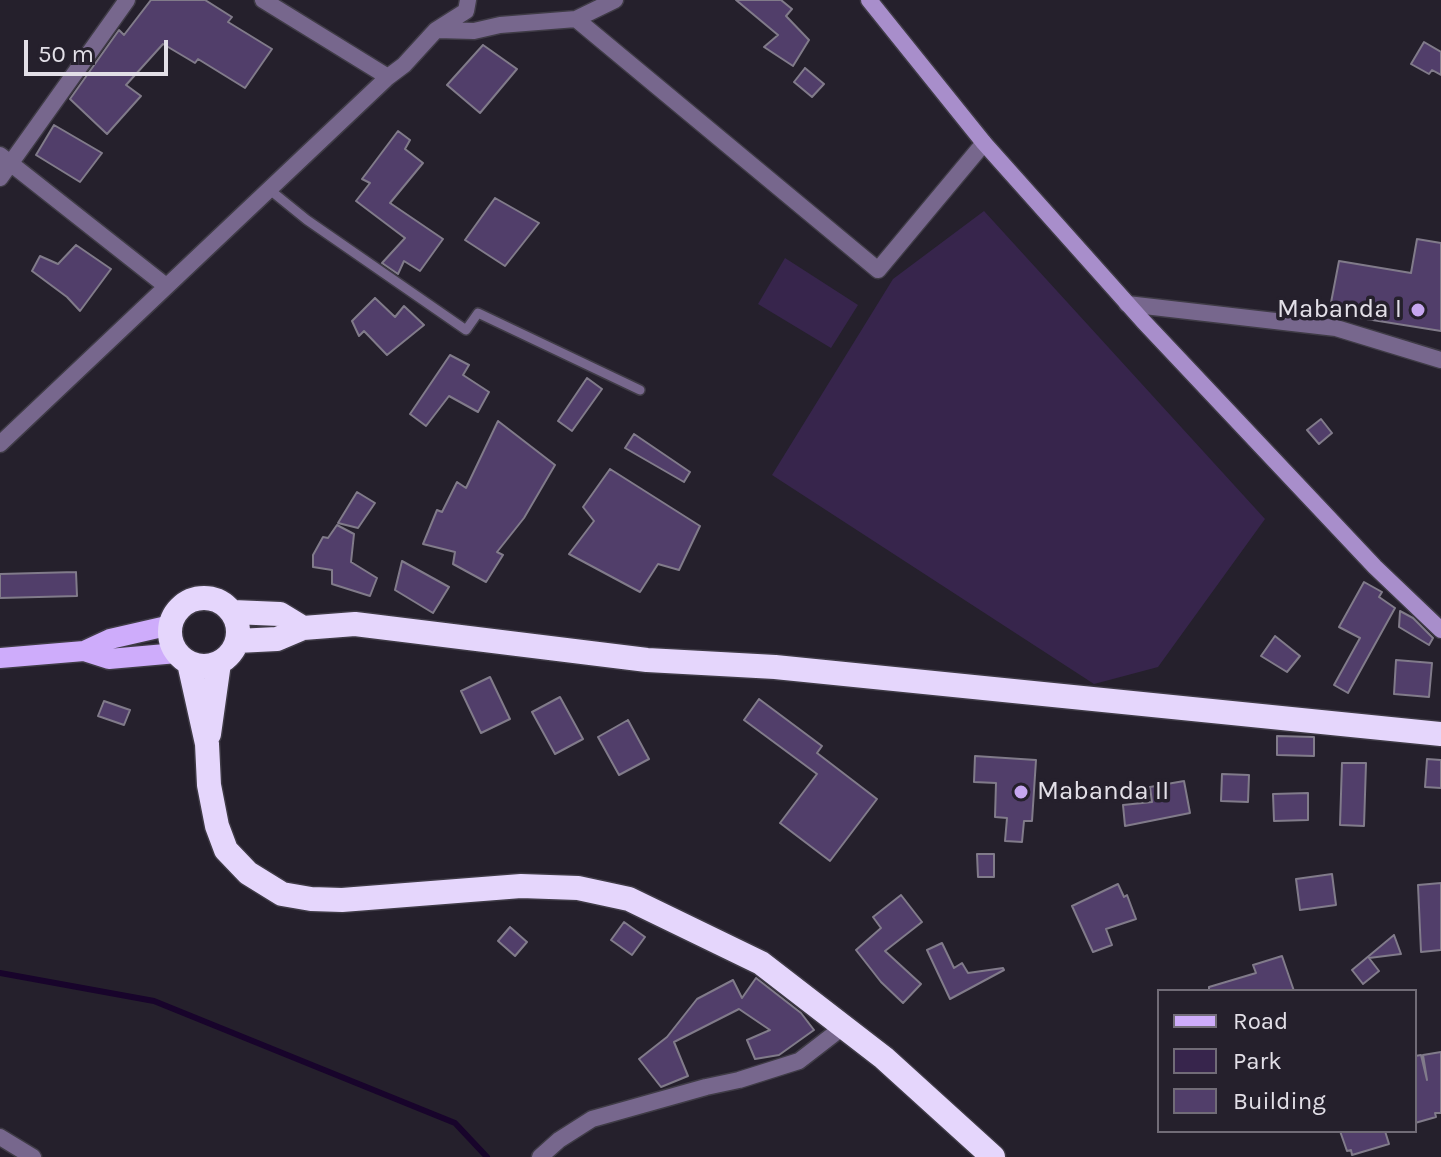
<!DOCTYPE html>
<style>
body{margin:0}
#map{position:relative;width:1441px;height:1157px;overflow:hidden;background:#25202c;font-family:Karla,sans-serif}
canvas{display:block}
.legend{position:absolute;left:1157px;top:989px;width:260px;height:144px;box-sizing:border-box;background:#25202c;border:2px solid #716c77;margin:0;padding:10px 14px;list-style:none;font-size:24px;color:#e2dfe7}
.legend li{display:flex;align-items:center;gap:16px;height:40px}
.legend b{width:40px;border:2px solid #716c77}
.scale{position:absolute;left:24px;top:40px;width:144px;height:36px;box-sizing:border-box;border:4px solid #e2dfe7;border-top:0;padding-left:10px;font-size:24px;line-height:28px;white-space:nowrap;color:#e2dfe7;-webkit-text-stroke:6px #25202c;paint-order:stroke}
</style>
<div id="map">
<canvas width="1441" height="1157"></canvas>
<ul class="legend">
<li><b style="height:10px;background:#ceacfb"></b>Road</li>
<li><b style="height:22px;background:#37254c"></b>Park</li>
<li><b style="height:22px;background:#513e6a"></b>Building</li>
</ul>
<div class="scale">50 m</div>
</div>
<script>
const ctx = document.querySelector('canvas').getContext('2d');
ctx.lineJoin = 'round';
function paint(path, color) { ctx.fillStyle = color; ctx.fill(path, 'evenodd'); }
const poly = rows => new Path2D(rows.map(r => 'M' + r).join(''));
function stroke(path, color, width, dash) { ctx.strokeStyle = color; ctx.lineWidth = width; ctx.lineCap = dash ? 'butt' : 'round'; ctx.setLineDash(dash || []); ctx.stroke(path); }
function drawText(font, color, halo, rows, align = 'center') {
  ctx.font = font + ' Karla,sans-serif'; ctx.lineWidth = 7; ctx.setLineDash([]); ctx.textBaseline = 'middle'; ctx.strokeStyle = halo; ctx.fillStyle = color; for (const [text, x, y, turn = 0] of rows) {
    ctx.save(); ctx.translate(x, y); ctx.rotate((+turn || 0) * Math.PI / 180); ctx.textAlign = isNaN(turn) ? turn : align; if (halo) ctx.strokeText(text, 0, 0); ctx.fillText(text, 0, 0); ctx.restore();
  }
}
const green = poly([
 [984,211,1265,519,1158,667,1094,684,772,475,893,279],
 [785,258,858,305,831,348,758,304]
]);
const stream = poly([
 [0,973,154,1001,455,1123,487,1157]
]);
const building = poly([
 [151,0,205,0,232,17,228,22,272,49,245,88,198,59,195,63,163,44,126,85,141,96,107,134,70,99,119,30,124,35,151,0],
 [736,0,781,0,792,9,786,16,809,40,793,66,764,47,778,35,736,0],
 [1424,42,1441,52,1441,75,1432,70,1429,74,1411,64,1424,42],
 [483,45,517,69,480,113,447,85,483,45],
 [805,68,824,84,812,97,794,82,805,68],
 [54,125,102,153,80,182,36,155,54,125],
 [398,131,410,140,405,149,423,163,390,203,443,239,420,271,404,261,398,274,382,263,405,238,356,201,370,183,362,179,398,131],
 [495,198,539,223,505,266,465,240,495,198],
 [1417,239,1441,243,1441,331,1329,313,1339,261,1411,273,1417,239],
 [76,245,111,269,80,311,67,297,32,271,40,256,58,264,76,245],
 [375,298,395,317,404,306,424,325,387,355,364,331,359,336,352,321,375,298],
 [450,355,469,365,463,375,489,392,478,412,449,396,426,426,410,414,450,355],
 [587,378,602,389,572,431,558,421,587,378],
 [1321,419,1332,433,1319,444,1307,430,1321,419],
 [498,421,555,465,524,518,497,552,503,555,486,582,453,564,455,552,423,544,437,510,442,512,457,482,466,488,498,421],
 [634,434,690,472,684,482,625,448,634,434],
 [610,469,700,526,679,570,658,564,640,592,569,554,594,521,583,507,610,469],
 [357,492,375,503,358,528,338,523,357,492],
 [337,525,354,534,351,562,377,578,370,596,332,584,332,570,313,567,313,555,323,537,328,538,337,525],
 [402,561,449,587,433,613,395,590,402,561],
 [76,572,77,596,0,598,0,574,76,572],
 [1364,582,1382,592,1379,597,1395,608,1348,693,1334,685,1360,638,1339,627,1364,582],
 [1400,611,1413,618,1433,638,1429,645,1399,627,1400,611],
 [1275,636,1300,656,1287,672,1261,656,1275,636],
 [1396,660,1432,663,1429,697,1394,694,1396,660],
 [490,677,510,719,481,733,461,691,490,677],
 [560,697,583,739,555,754,532,712,560,697],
 [759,699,822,746,817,753,877,799,830,861,780,823,817,774,744,720,759,699],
 [104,701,130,710,124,725,98,716,104,701],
 [628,720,649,759,619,775,598,737,628,720],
 [1277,736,1314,737,1314,756,1277,755,1277,736],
 [975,756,1036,760,1032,821,1024,821,1022,842,1005,841,1007,818,995,817,996,783,974,782,975,756],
 [1427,759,1441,760,1441,788,1425,787,1427,759],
 [1342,763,1366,763,1364,826,1340,825,1342,763],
 [1222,774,1249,775,1248,802,1221,801,1222,774],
 [1184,781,1190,813,1125,826,1123,805,1152,802,1150,787,1184,781],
 [1308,793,1308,820,1274,821,1273,794,1308,793],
 [977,854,994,854,994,877,978,877,977,854],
 [1332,874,1336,905,1300,910,1296,879,1332,874],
 [1441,883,1441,950,1421,952,1418,885,1441,883],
 [1118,884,1124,897,1127,895,1136,919,1106,929,1112,945,1093,952,1072,906,1118,884],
 [901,895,922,922,885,951,921,984,903,1003,881,982,856,950,881,928,873,917,901,895],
 [624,922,645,937,632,955,611,940,624,922],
 [510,927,527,942,515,956,498,941,510,927],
 [1394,935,1401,954,1369,958,1379,971,1363,984,1352,970,1394,935],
 [942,943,954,968,962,963,968,973,1003,968,1004,970,950,999,927,950,942,943],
 [1282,956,1294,991,1209,991,1209,987,1256,973,1253,965,1282,956],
 [756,978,801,1013,814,1030,779,1055,755,1059,747,1040,770,1030,739,1009,674,1042,688,1076,661,1087,639,1059,667,1037,697,999,733,980,742,998,756,978],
 [1441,1052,1441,1113,1435,1113,1436,1117,1415,1123,1415,1056,1421,1055,1427,1080,1423,1055,1441,1052],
 [1340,1131,1385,1131,1389,1144,1352,1155,1351,1150,1347,1151,1340,1131]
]);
const lane = poly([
 [270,190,307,220,466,330,478,313,640,390]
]);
const street = poly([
 [263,0,388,77],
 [576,19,878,270,984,143],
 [437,30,474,31,500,25,576,19,615,0],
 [0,155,166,286],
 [0,178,127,0],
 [1127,304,1336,328,1441,360],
 [0,444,388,77,404,65,436,30,466,11,468,0],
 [0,1137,33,1157],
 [540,1157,559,1140,592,1119,706,1087,739,1080,799,1061,843,1027]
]);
const secondary = poly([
 [869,0,984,143,1143,321,1375,567,1441,630]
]);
const primary = poly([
 [84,651,109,659,177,653],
 [0,658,84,651,110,639,171,625]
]);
const highway = poly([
 '170 632a34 34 0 1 1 68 0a34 34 0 1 1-68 0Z',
 [233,612,280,614,303,628],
 [237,641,277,639,303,628,355,624,647,660,775,667,1441,734],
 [189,663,207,744,209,785,217,826,226,850,248,873,282,894,311,899,342,900,521,886,578,888,629,899,761,963,884,1058,993,1157],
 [209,734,219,663]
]);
const markers = [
 [1418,310,8,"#c6a6f0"],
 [1021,792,8,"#c6a6f0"]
];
const poiNames = [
 ["Mabanda I",1402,310],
 ["Mabanda II",1037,792,"left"]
];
paint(green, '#37254c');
stroke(stream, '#18042b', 6);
paint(building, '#513e6a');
stroke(building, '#817b8a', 2);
stroke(lane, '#3f3b46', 12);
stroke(street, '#3f3b46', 19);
stroke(secondary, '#3f3b46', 19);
stroke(primary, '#3f3b46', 23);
stroke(highway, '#3f3b46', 27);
stroke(lane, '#77678d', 9);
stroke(street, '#77678d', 16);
stroke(secondary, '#a88ecb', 16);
stroke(primary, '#ceacfb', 20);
stroke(highway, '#e5d6fc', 24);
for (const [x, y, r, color] of markers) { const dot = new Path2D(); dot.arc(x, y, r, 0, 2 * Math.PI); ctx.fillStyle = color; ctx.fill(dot); stroke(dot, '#25202c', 3); }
drawText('26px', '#e2dfe7', '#25202c', poiNames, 'right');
</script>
